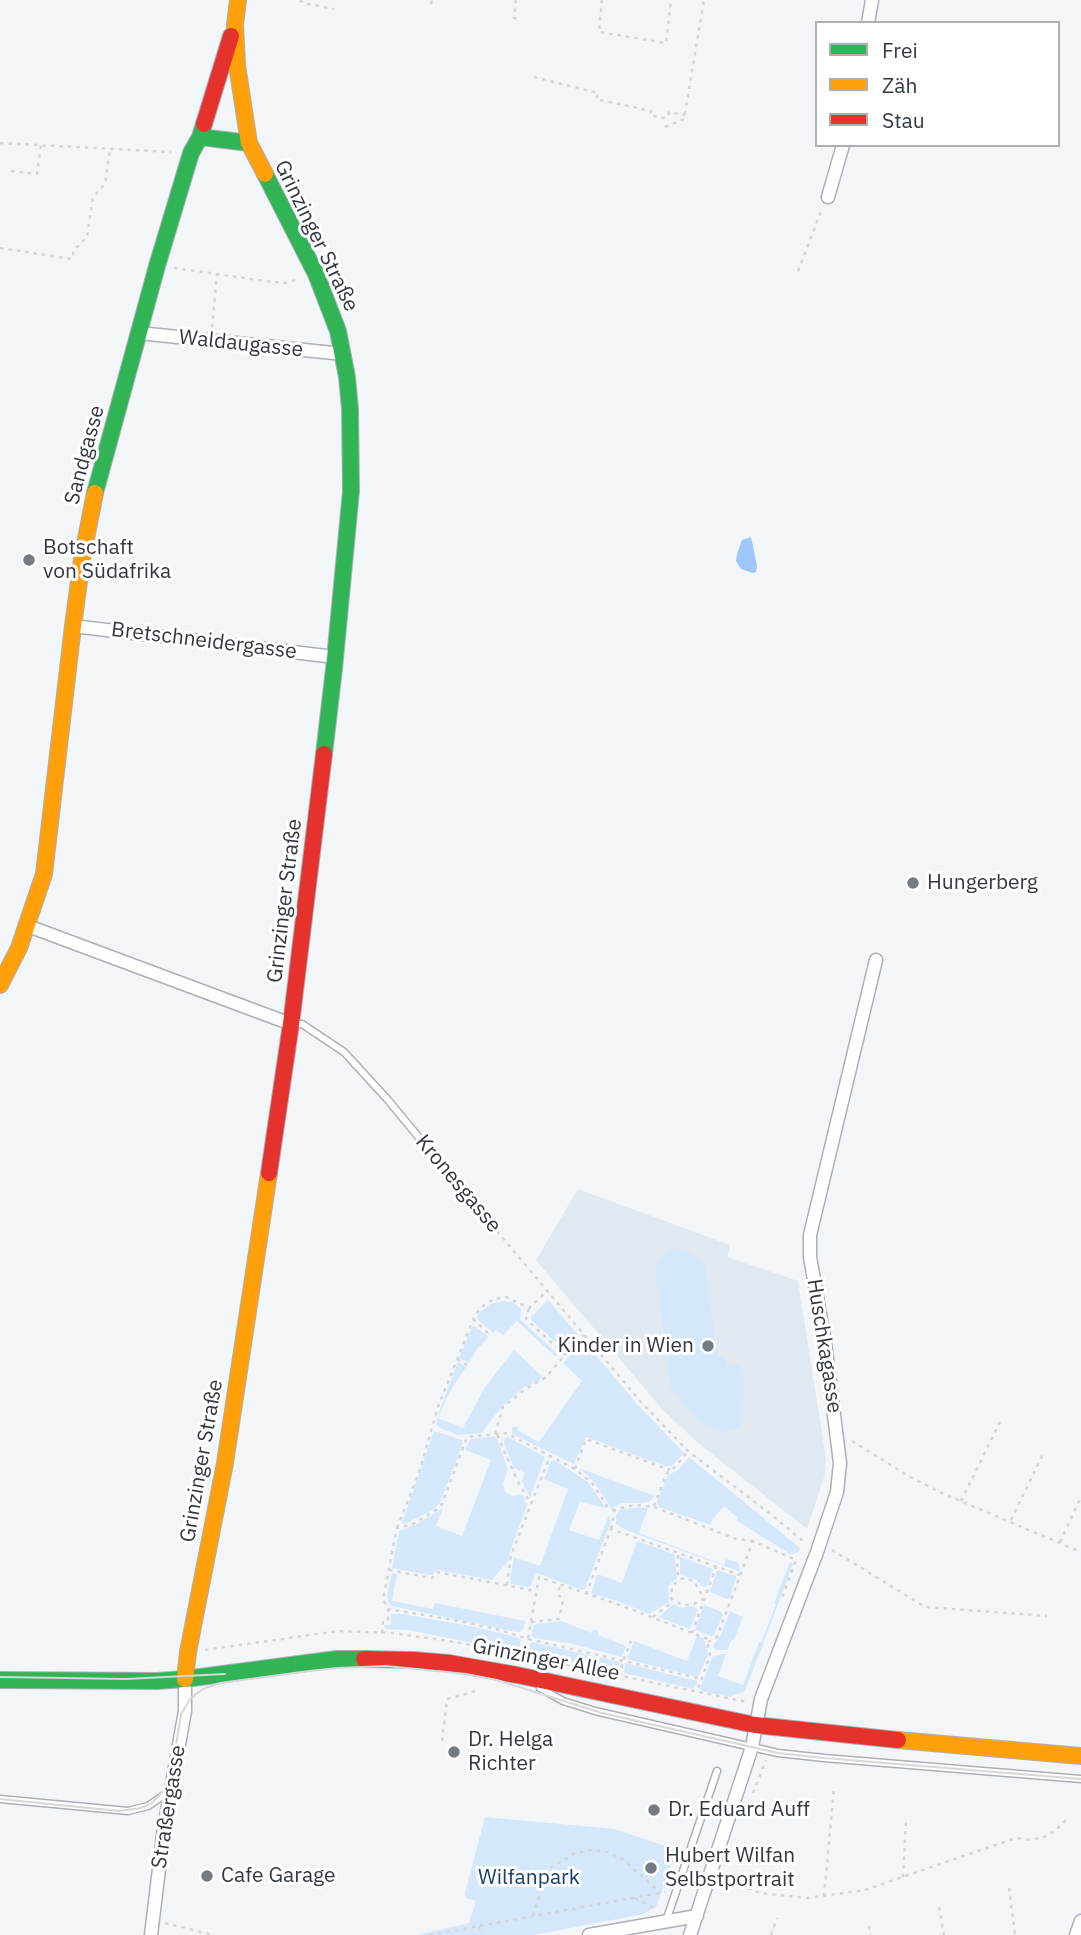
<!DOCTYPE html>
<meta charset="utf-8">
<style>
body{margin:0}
#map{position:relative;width:1081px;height:1935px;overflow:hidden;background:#f3f6f9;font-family:"IBM Plex Sans",sans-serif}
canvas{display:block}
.legend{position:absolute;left:815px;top:21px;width:245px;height:126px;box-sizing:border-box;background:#fff;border:2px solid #acb0b4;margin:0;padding:9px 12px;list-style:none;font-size:21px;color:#303943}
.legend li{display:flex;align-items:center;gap:14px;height:35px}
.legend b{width:35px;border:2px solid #acb0b4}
</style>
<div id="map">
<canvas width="1081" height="1935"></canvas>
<ul class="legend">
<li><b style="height:9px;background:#30b455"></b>Frei</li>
<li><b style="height:9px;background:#ff9f0a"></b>Zäh</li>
<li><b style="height:9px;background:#e5322d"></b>Stau</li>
</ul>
</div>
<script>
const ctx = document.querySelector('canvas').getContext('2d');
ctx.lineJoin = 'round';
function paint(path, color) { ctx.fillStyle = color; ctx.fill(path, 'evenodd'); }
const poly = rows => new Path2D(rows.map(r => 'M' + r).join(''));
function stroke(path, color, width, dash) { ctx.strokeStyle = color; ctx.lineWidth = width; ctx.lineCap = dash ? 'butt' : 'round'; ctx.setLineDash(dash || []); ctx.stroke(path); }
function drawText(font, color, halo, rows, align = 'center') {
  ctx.font = font + ' "IBM Plex Sans",sans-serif'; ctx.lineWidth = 6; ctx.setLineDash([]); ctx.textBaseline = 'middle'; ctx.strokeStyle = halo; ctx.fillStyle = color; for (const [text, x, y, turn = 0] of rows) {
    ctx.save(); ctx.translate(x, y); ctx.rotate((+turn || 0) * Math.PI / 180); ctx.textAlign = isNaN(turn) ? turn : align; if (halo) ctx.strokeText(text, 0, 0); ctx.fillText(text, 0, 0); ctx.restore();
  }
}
const built = poly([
 [578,1189,730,1245,727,1257,798,1281,826,1459,825,1474,807,1529,697,1442,663,1410,536,1260]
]);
const green = poly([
 [673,1249,684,1250,693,1255,700,1260,706,1270,717,1357,724,1356,726,1365,740,1363,744,1385,740,1428,721,1432,704,1425,687,1408,670,1386,655,1268,666,1252],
 [548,1300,579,1336,568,1349,563,1349,531,1320,531,1317],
 [502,1301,513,1302,519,1307,521,1310,520,1319,557,1354,556,1357,517,1321,503,1335,496,1330,493,1333,478,1320,477,1315,483,1310,490,1304],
 [473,1325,489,1337,477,1349,469,1363,459,1358],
 [583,1340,638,1405,684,1453,672,1466,665,1466,586,1437,574,1464,512,1434,512,1428,515,1426,518,1428,517,1430,539,1442,582,1381,563,1363],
 [514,1350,542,1376,539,1381,523,1388,508,1401,498,1411,482,1433,458,1435,440,1428,436,1424,438,1415,458,1362,466,1367,449,1393,438,1418,463,1428,485,1387],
 [434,1431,462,1440,463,1443,440,1503,435,1509,405,1524,402,1523],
 [494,1436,497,1439,508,1469,503,1484,505,1492,512,1496,523,1495,527,1505,509,1554,509,1560,492,1580,437,1570,432,1575,428,1575,392,1568,399,1531,419,1523,443,1508,436,1526,462,1536,491,1460,465,1450,466,1447,471,1439],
 [508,1437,545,1457,530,1498,522,1481,525,1473,514,1468,504,1443,504,1439],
 [689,1457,800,1548,798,1553,790,1554,736,1520,738,1518,724,1506,713,1519,710,1525,659,1507,657,1502,668,1475,678,1470],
 [554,1460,588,1482,606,1508,580,1502,569,1530,599,1540,609,1515,611,1521,585,1589,582,1590,537,1573,535,1575,530,1587,511,1584,510,1579,514,1557,540,1566,568,1489,544,1479,551,1461],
 [579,1468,608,1479,655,1496,650,1501,643,1503,622,1503,611,1508,593,1481],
 [640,1507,648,1508,639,1533,724,1565,726,1559,738,1562,740,1570,738,1571,626,1530,616,1524,616,1515,620,1510],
 [637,1541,674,1554,677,1578,668,1586,669,1602,649,1614,615,1600,591,1594,597,1574,622,1583],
 [680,1557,713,1569,707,1586,703,1587,695,1579,680,1575],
 [790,1562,793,1564,792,1567,745,1691,730,1697,701,1691,700,1689,712,1657,721,1654,726,1654,718,1676,743,1685,759,1642,761,1643,776,1604,774,1603],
 [717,1570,736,1576,736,1578,730,1597,727,1599,710,1592],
 [392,1573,397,1574,392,1601,433,1609,435,1603,525,1621,523,1629,520,1632,516,1632,392,1606,388,1602,387,1595],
 [673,1604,682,1608,691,1606,698,1609,690,1629,659,1617],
 [704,1605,722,1612,723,1615,715,1633,712,1636,695,1630],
 [730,1611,743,1617,734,1640,732,1639,727,1650,715,1650,713,1646,720,1636],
 [391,1614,403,1614,471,1626,512,1636,521,1639,518,1652,409,1630,385,1629,384,1625,391,1625],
 [561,1621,592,1633,593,1629,598,1631,598,1635,626,1646,622,1657,569,1643,534,1638,532,1636,533,1626,536,1624],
 [697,1636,703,1638,707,1647,708,1655,698,1677,627,1659,634,1641,687,1661],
 [531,1642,620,1662,617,1672,528,1653],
 [625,1663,697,1681,697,1684,693,1689,624,1673],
 [485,1817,614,1829,677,1850,656,1907,644,1914,534,1935,417,1935,469,1923,476,1901,466,1898,465,1893]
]);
const water = poly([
 [751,537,757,566,756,572,752,573,741,569,736,561,737,554,742,540]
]);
const path = poly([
 [300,0,303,3,334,9],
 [516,0,514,18,519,19],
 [602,0,599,32,666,43,671,0],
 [431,4,432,0],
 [534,77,598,93,596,99,651,111,650,115,663,118,668,117,669,112,685,115],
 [665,127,684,119,704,0],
 [0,143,171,152],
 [11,171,37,174,41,145],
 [0,248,72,259,74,250,87,237,93,197,105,184,110,149],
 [174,268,266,281,285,283,299,279],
 [798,271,822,209],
 [212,327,217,274],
 [475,1205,640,1401,688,1451,773,1516,804,1542],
 [473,1319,490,1335],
 [565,1355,583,1335],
 [457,1359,467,1365],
 [495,1434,503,1407,524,1390,546,1377,565,1355,526,1319,529,1308],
 [497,1435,517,1480,531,1504],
 [852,1441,910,1477,946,1495,1081,1552],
 [575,1469,586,1439,670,1470],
 [961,1501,1000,1422],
 [654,1506,667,1473,675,1467,688,1451],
 [615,1510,609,1509,592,1483,575,1469,506,1433,467,1437,442,1504,436,1510,413,1524,397,1528,383,1599,388,1609,459,1621,500,1630,528,1639,702,1679],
 [1011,1520,1043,1454],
 [397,1528,419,1473,438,1407,475,1315,484,1305,494,1299,506,1297,529,1308,547,1291],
 [611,1529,615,1510,628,1506,642,1505,654,1507,736,1539,753,1541],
 [1060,1542,1081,1497],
 [832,1550,925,1607,1047,1616],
 [678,1555,677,1571,680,1579],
 [389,1570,432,1578,437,1572,536,1591],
 [507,1585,511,1555,550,1456],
 [586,1594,611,1529,740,1575],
 [653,1617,671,1603,672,1586,680,1579,685,1578,694,1581,704,1599,691,1605,682,1605,673,1599],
 [531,1622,559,1619,563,1600,558,1594,560,1586],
 [382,1633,383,1622,388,1621,388,1609],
 [692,1633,716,1567],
 [708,1642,717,1637,753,1541,796,1560,781,1601],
 [205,1650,338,1631,392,1633,462,1643,747,1702],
 [525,1655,539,1577,631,1609,707,1639,710,1655,697,1692],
 [620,1676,623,1661,631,1641],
 [442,1741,447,1699,476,1691,477,1687],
 [753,1793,766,1760],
 [903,1877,906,1820],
 [724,1879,760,1893,808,1898,865,1890,1016,1838,1031,1840,1047,1836,1056,1830,1067,1819],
 [1009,1888,1015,1935],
 [824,1896,834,1788],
 [635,1898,653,1908],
 [939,1907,944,1935],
 [533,1916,543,1884,551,1867,574,1854,591,1850,608,1852,622,1859,661,1893],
 [165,1923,213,1935],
 [479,1926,481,1935],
 [869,1926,870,1935],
 [430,1935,665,1892],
 [771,1935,777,1918]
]);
const lane = poly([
 [293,1024,302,1024,344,1052,388,1100,468,1197],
 [540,1688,563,1701,595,1711,778,1753,824,1758,1081,1779],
 [0,1799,128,1811,148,1806,170,1791],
 [666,1921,717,1771]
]);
const street = poly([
 [868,23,872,0],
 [828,197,843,145],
 [139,333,343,354],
 [73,626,335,657],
 [28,926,291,1024],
 [151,1935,164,1828,185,1711,185,1679],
 [589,1935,697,1916],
 [690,1935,752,1747,761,1699,817,1552,837,1492,840,1463,825,1343,810,1257,810,1235,876,960],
 [1076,1935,1081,1921]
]);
const fast = poly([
 [200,137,249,143],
 [265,174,316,274,338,331,347,377,350,409,351,491,334,669,324,754],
 [95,493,157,266,191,153,200,137,204,124],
 [0,1680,157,1681,185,1679,337,1659,364,1659]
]);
const slow = poly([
 [238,0,235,25,237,65,249,143,265,174],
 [0,985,19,948,44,874,73,626,82,559,95,493],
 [185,1679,188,1652,225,1463,269,1173],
 [898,1740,1081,1756]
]);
const jam = poly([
 [204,124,231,36],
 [269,1173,291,1024,324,754],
 [364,1659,414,1660,449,1663,517,1675,755,1725,898,1740]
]);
const tram = poly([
 [0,1677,126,1679,225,1674],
 [0,1799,119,1811,141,1808,152,1803,166,1788,172,1770,181,1714,191,1698,203,1689,220,1683,309,1671,338,1668,386,1666,466,1674,497,1680,602,1713,778,1753,824,1758,1081,1779]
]);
const markers = [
 [29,560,7,"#747b83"],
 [913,883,7,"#747b83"],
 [708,1346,7,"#747b83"],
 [454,1752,7,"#747b83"],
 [654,1810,7,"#747b83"],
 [651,1868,7,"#747b83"],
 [207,1876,7,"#747b83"]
];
const streetNames = [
 ["Grinzinger Straße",316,236,64],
 ["Waldaugasse",241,344,6],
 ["Sandgasse",85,455,-75],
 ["Bretschneidergasse",204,641,7],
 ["Grinzinger Straße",285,901,-83],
 ["Kronesgasse",458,1184,50],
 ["Huschkagasse",824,1346,81],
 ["Grinzinger Straße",202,1461,-80],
 ["Grinzinger Allee",546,1660,11],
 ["Straßergasse",169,1807,-81]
];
const poiNames = [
 ["Botschaft",43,548],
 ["von Südafrika",43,572],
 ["Hungerberg",927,883],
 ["Kinder in Wien",694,1346,"right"],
 ["Dr. Helga",468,1740],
 ["Richter",468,1764],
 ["Dr. Eduard Auff",668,1810],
 ["Hubert Wilfan",665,1856],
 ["Selbstportrait",665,1880],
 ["Cafe Garage",221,1876]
];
const parkNames = [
 ["Wilfanpark",529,1878]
];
paint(built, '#e0e8f0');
paint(green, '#d4e7fb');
paint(water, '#9cc7f8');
stroke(lane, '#abb0b6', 9);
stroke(street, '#abb0b6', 15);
stroke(fast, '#abb0b6', 18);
stroke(slow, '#abb0b6', 18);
stroke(jam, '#abb0b6', 18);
stroke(path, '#d4d5d6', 2.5, [3.5, 5]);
stroke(lane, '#fdfefe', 6);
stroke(street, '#fdfefe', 12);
stroke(fast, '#30b455', 16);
stroke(slow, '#ff9f0a', 16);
stroke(jam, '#e5322d', 16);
stroke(tram, '#d5d7d8', 2);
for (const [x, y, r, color] of markers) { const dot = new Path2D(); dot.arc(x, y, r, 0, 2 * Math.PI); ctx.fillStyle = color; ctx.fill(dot); stroke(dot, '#fff', 2.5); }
drawText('21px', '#303943', '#fff', streetNames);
drawText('21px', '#303943', '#fff', poiNames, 'left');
drawText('21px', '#16406b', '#fff', parkNames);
</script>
